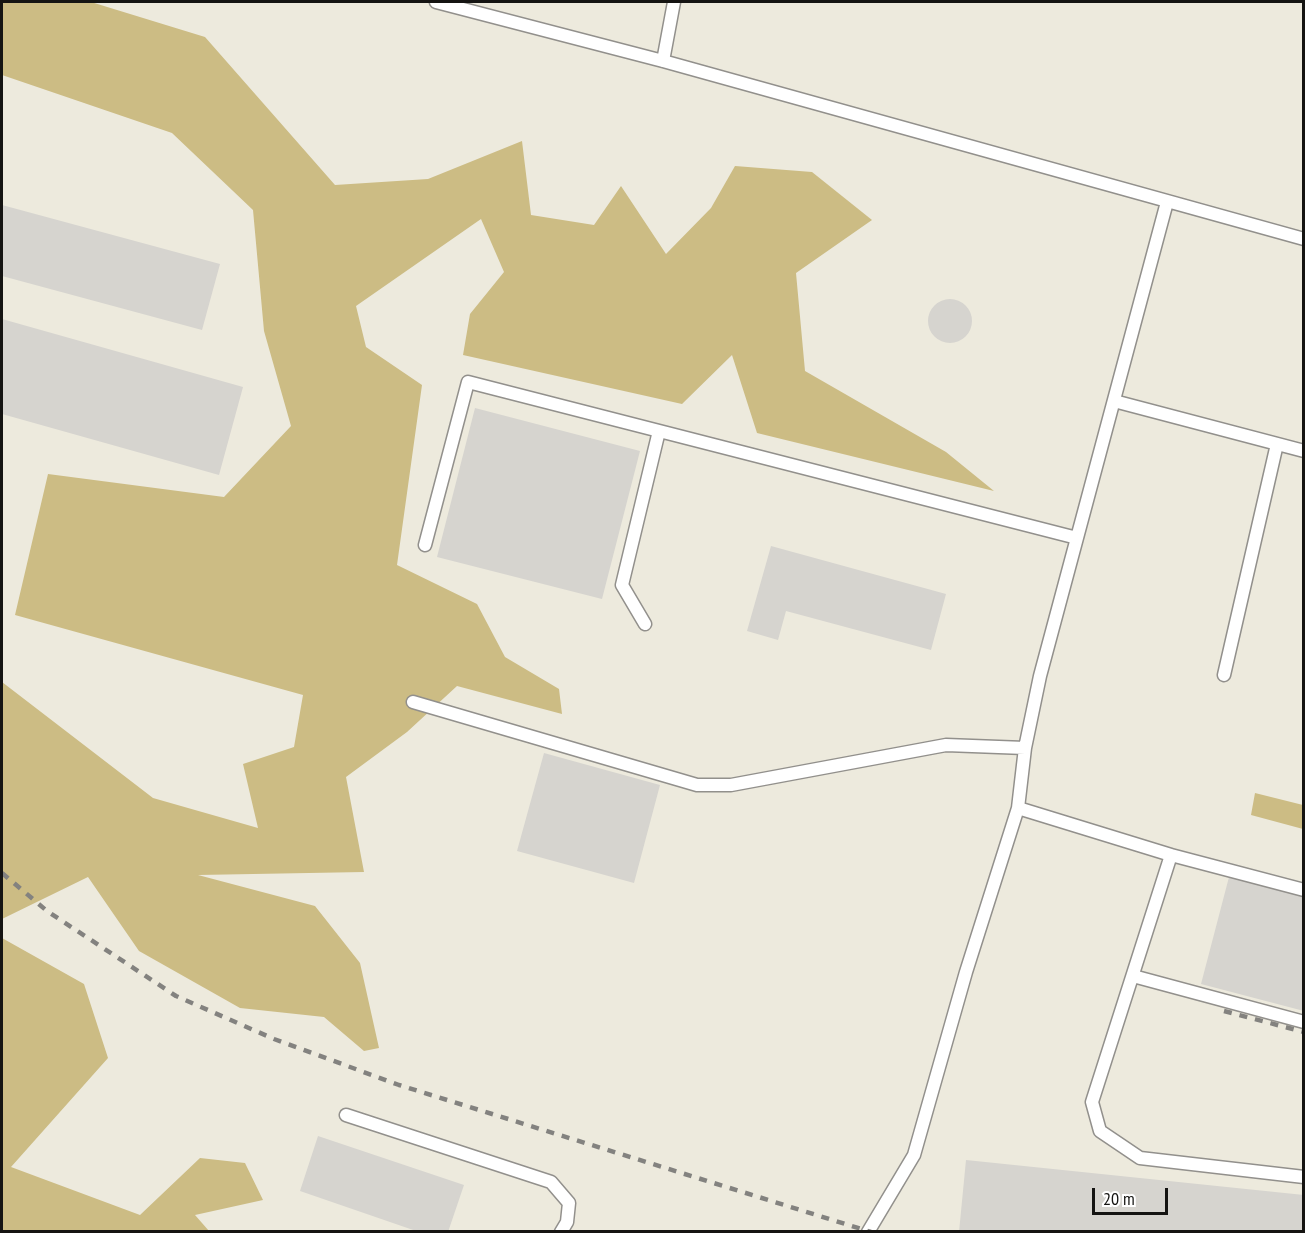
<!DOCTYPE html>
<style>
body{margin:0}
#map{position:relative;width:1305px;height:1233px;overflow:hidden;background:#f6f5f0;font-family:"PT Sans Narrow",sans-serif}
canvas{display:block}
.frame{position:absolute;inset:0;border:3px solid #151412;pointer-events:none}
.scale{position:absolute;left:1092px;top:1188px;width:76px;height:27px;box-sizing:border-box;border:3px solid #151412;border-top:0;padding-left:8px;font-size:18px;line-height:21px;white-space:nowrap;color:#151412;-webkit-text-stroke:4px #fff;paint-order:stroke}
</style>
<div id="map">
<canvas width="1305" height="1233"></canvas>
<div class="frame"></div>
<div class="scale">20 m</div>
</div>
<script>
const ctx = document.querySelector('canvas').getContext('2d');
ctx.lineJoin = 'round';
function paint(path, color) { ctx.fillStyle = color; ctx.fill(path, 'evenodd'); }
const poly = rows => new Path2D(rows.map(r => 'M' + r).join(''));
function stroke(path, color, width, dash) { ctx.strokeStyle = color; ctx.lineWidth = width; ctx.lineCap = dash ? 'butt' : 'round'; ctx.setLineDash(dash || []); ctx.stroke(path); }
const built = poly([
 [2,2,1303,2,1303,1231,2,1231]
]);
const forest = poly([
 [2,2,91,2,205,37,335,185,428,179,522,141,531,215,594,225,621,186,666,254,711,208,735,166,812,172,872,220,796,273,805,371,946,452,994,491,757,433,732,355,682,404,463,355,470,314,504,272,481,219,356,306,366,347,422,385,397,565,477,604,505,657,559,689,562,714,457,686,407,732,346,777,364,872,198,875,315,906,360,963,379,1048,364,1051,324,1017,240,1008,139,951,88,877,2,919,2,682,153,798,258,828,243,764,294,747,303,695,15,615,48,474,224,497,291,426,264,331,253,210,172,133,2,75],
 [1255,793,1303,805,1303,829,1251,815],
 [2,938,84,984,108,1058,11,1167,140,1215,200,1158,245,1163,263,1200,195,1215,209,1231,2,1231]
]);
const building = poly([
 [2,205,220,264,202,330,2,276],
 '928 321a22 22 0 1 1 44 0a22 22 0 1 1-44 0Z',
 [2,319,243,387,219,475,2,414],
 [475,408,640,451,602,599,437,557],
 [771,546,946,594,931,650,786,611,778,640,747,631],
 [544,753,660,785,634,883,517,851],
 [1229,877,1304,896,1304,1011,1201,984],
 [318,1136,464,1185,448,1232,419,1232,300,1191],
 [966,1160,1304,1195,1304,1232,959,1232]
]);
const service = poly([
 [436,2,663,61,1304,239],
 [663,61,674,2],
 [1167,202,1040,676,1025,748,1018,808,1171,855,1092,1102,1100,1131,1140,1158,1304,1177],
 [1114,401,1304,451],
 [425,545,468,382,1077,538],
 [645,624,622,585,659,431],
 [1224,675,1277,444],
 [413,702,697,785,731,785,946,745,1025,748],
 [1171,855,1304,890],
 [1133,976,1304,1022],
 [346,1115,551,1182,569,1203,567,1222,561,1232],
 [868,1232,914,1155,966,972,1018,808]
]);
const rail = poly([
 [2,873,47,911,176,996,274,1039,399,1085,871,1232],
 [1224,1011,1304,1032]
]);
paint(built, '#edeadd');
paint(forest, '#ccbc84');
paint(building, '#d6d4cf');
stroke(service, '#92908c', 15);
stroke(service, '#fff', 12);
stroke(rail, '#83827f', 4.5, [8, 8]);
</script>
